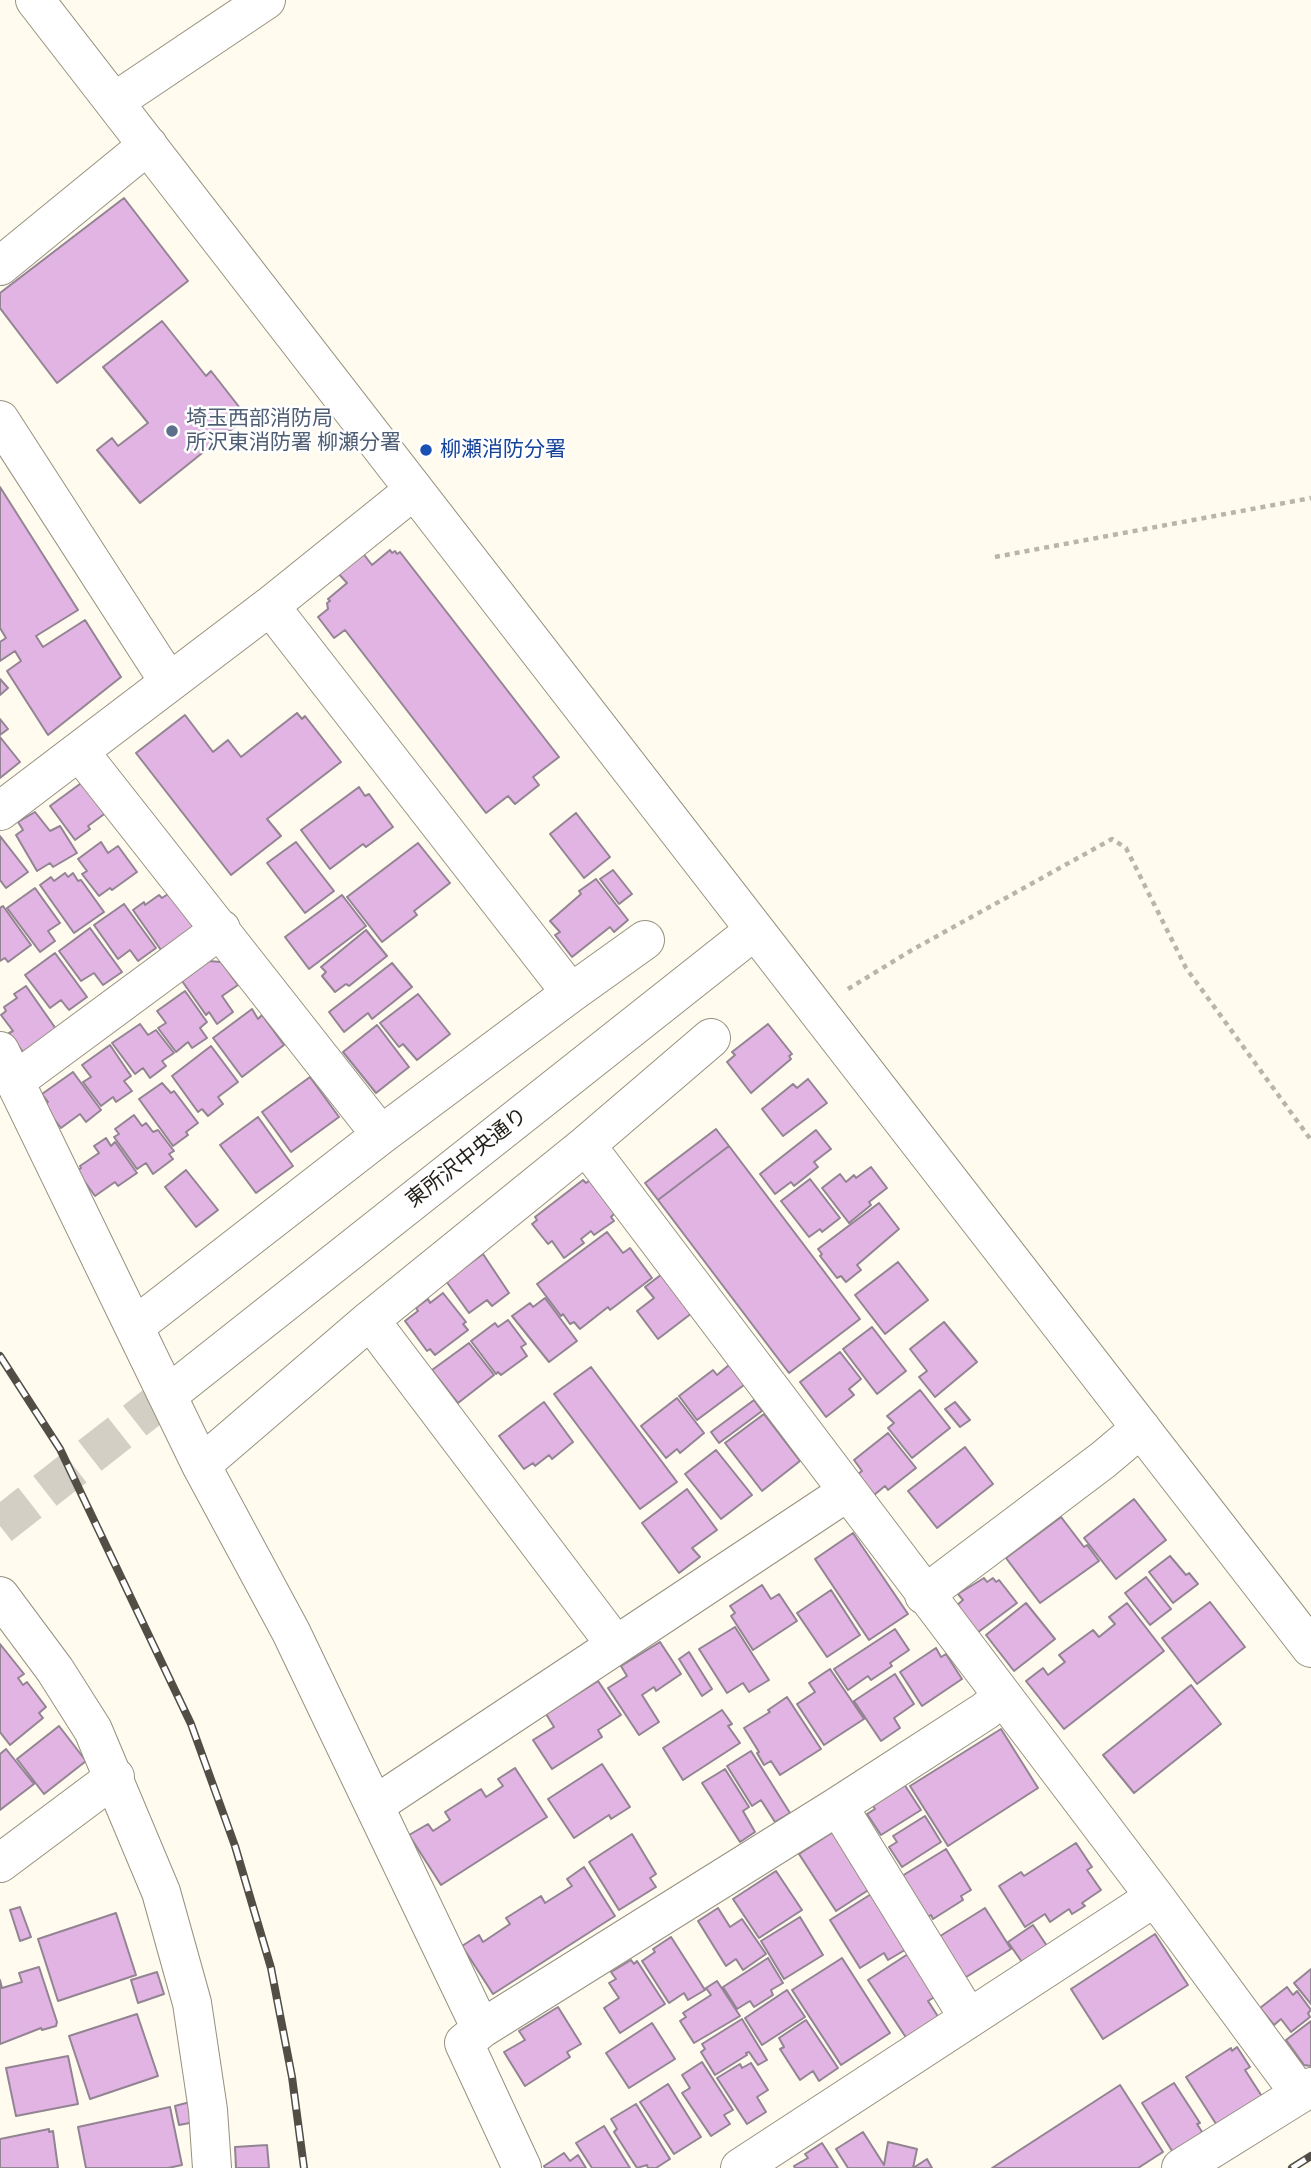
<!DOCTYPE html>
<meta charset="utf-8">
<style>
body{margin:0}
canvas{display:block;background:#fffbef}
</style>
<canvas width="1311" height="2168"></canvas>
<script>
const ctx = document.querySelector('canvas').getContext('2d');
ctx.lineJoin = 'round';
function paint(path, color) { ctx.fillStyle = color; ctx.fill(path, 'evenodd'); }
const poly = rows => new Path2D(rows.map(r => 'M' + r).join(''));
function stroke(path, color, width, dash) { ctx.strokeStyle = color; ctx.lineWidth = width; ctx.lineCap = dash ? 'butt' : 'round'; ctx.setLineDash(dash || []); ctx.stroke(path); }
function drawText(font, color, halo, rows, align = 'center') {
  ctx.font = font + ' "IBM Plex Sans","Noto Sans JP",sans-serif'; ctx.lineWidth = 5; ctx.setLineDash([]); ctx.textBaseline = 'middle'; ctx.strokeStyle = halo; ctx.fillStyle = color; for (const [text, x, y, turn = 0] of rows) {
    ctx.save(); ctx.translate(x, y); ctx.rotate((+turn || 0) * Math.PI / 180); ctx.textAlign = isNaN(turn) ? turn : align; if (halo) ctx.strokeText(text, 0, 0); ctx.fillText(text, 0, 0); ctx.restore();
  }
}
const building = poly([
 [124,198,188,281,57,383,0,308,0,293,124,198],
 [162,321,206,376,211,371,247,417,140,503,97,450,112,438,118,446,148,423,103,367,162,321],
 [0,487,78,610,36,636,43,647,85,620,121,677,48,735,7,671,21,661,15,651,0,661,0,642,6,638,0,628,0,487],
 [390,550,392,553,395,551,397,554,400,552,559,757,533,777,539,785,515,804,508,796,486,813,345,630,334,638,318,617,328,609,327,603,330,601,328,599,347,583,337,572,362,552,372,565,390,550],
 [0,679,8,688,0,695,0,679],
 [297,713,302,719,305,716,341,762,267,819,281,836,231,875,136,753,185,715,213,752,228,740,241,757,297,713],
 [0,719,8,729,0,735,0,719],
 [0,737,20,762,0,778,0,737],
 [84,781,107,812,88,826,90,829,75,840,50,806,84,781],
 [359,787,365,796,369,794,393,827,366,847,363,844,330,869,301,830,359,787],
 [35,812,50,831,60,826,77,853,53,867,50,863,37,871,16,835,23,830,18,822,35,812],
 [576,813,610,857,584,878,550,834,576,813],
 [0,836,28,872,6,888,0,880,0,836],
 [101,842,108,853,118,846,137,872,112,890,110,888,99,896,82,874,87,871,78,859,101,842],
 [296,842,334,891,305,913,267,863,296,842],
 [418,843,450,883,414,911,417,915,382,942,347,897,418,843],
 [613,870,632,894,619,904,600,879,613,870],
 [65,873,68,877,73,873,78,881,81,880,104,912,74,933,40,885,51,877,54,881,65,873],
 [596,879,628,920,614,932,610,927,572,957,555,935,560,932,550,921,581,894,579,891,596,879],
 [35,888,60,923,48,931,55,941,40,952,7,908,35,888],
 [168,894,196,926,161,950,133,910,144,902,145,905,159,895,162,898,168,894],
 [342,895,366,926,309,969,285,937,342,895],
 [124,904,156,948,138,961,130,950,118,959,94,925,124,904],
 [3,906,31,945,8,962,5,958,0,961,0,908,3,906],
 [90,928,122,972,103,985,94,973,81,981,59,951,90,928],
 [366,930,387,956,349,986,346,984,335,992,322,976,326,972,321,967,366,930],
 [55,953,87,997,69,1010,61,1000,50,1008,25,975,55,953],
 [209,961,221,962,238,985,222,996,233,1012,217,1024,209,1012,206,1015,182,981,209,961],
 [392,963,412,987,372,1019,368,1013,344,1032,329,1012,392,963],
 [26,986,56,1029,23,1052,9,1033,13,1031,1,1015,6,1011,4,1007,17,998,14,994,26,986],
 [185,991,207,1022,200,1028,207,1038,192,1048,188,1042,176,1052,158,1028,166,1023,157,1011,185,991],
 [418,994,450,1034,417,1060,403,1044,399,1047,380,1023,418,994],
 [252,1009,258,1019,262,1015,284,1045,242,1077,213,1038,252,1009],
 [140,1024,148,1035,156,1030,174,1053,162,1061,166,1066,150,1078,143,1068,135,1074,112,1043,140,1024],
 [768,1024,792,1054,789,1056,791,1059,751,1093,727,1062,735,1055,732,1052,768,1024],
 [377,1025,409,1067,376,1093,343,1052,377,1025],
 [110,1045,131,1076,124,1081,132,1091,116,1102,113,1097,101,1106,83,1082,91,1077,82,1065,110,1045],
 [211,1046,238,1082,218,1097,223,1104,208,1116,202,1109,198,1112,172,1076,211,1046],
 [73,1072,101,1110,86,1122,80,1114,61,1128,43,1105,48,1102,42,1094,73,1072],
 [310,1077,339,1117,291,1152,262,1112,310,1077],
 [808,1079,827,1103,783,1136,762,1109,793,1084,797,1088,808,1079],
 [162,1083,171,1093,174,1091,198,1123,186,1132,188,1135,173,1146,139,1099,162,1083],
 [134,1115,142,1126,146,1123,153,1132,158,1130,174,1151,169,1154,173,1159,153,1174,146,1163,137,1169,114,1137,119,1134,115,1129,134,1115],
 [258,1117,293,1166,256,1193,220,1145,258,1117],
 [716,1129,729,1146,658,1200,645,1183,716,1129],
 [816,1130,831,1149,814,1162,818,1167,794,1186,791,1182,775,1194,760,1174,816,1130],
 [106,1138,111,1146,115,1142,137,1173,118,1186,115,1182,95,1196,77,1171,81,1168,80,1166,99,1153,94,1146,106,1138],
 [729,1146,860,1319,789,1373,658,1200,729,1146],
 [871,1167,887,1188,869,1202,871,1205,849,1223,822,1188,840,1174,846,1182,854,1175,856,1178,871,1167],
 [186,1170,218,1210,196,1227,165,1187,186,1170],
 [810,1179,840,1218,822,1232,820,1229,809,1237,781,1201,810,1179],
 [583,1180,586,1183,590,1180,615,1213,611,1217,614,1221,594,1235,591,1231,581,1239,584,1243,564,1258,552,1241,548,1244,532,1224,537,1220,535,1217,583,1180],
 [879,1203,899,1229,857,1265,861,1270,846,1282,841,1276,837,1278,820,1256,822,1254,818,1249,879,1203],
 [607,1232,623,1253,630,1248,652,1278,610,1310,608,1307,580,1329,574,1322,570,1324,563,1314,561,1316,537,1284,607,1232],
 [483,1254,509,1293,492,1306,487,1300,469,1313,446,1281,483,1254],
 [898,1262,928,1300,885,1334,855,1295,898,1262],
 [662,1274,692,1313,658,1339,637,1311,654,1298,645,1287,662,1274],
 [443,1293,466,1322,463,1324,468,1330,435,1355,430,1349,427,1351,405,1321,418,1311,416,1308,428,1299,430,1303,443,1293],
 [545,1298,577,1341,549,1362,512,1316,530,1303,533,1307,545,1298],
 [508,1320,526,1344,521,1347,527,1356,501,1375,498,1372,496,1374,471,1341,495,1323,498,1327,508,1320],
 [944,1322,977,1362,935,1397,919,1377,927,1371,910,1349,944,1322],
 [872,1327,906,1371,877,1394,843,1349,872,1327],
 [469,1343,494,1375,458,1403,432,1370,469,1343],
 [840,1352,861,1379,849,1389,854,1395,826,1417,800,1382,840,1352],
 [729,1365,744,1385,697,1420,679,1396,713,1370,717,1375,729,1365],
 [591,1367,677,1482,640,1509,554,1394,591,1367],
 [920,1390,950,1428,912,1458,888,1428,894,1423,887,1416,920,1390],
 [677,1398,704,1433,680,1453,677,1449,666,1458,641,1426,677,1398],
 [754,1400,762,1411,719,1443,711,1432,754,1400],
 [544,1402,573,1442,552,1459,549,1455,535,1466,533,1463,524,1469,499,1436,544,1402],
 [955,1402,970,1420,960,1427,945,1409,955,1402],
 [764,1414,800,1461,762,1491,725,1443,764,1414],
 [888,1433,916,1468,888,1490,885,1486,874,1495,858,1474,862,1471,854,1460,888,1433],
 [965,1447,993,1484,937,1528,908,1491,965,1447],
 [716,1450,752,1495,721,1519,685,1474,716,1450],
 [687,1489,717,1530,692,1548,700,1557,679,1573,642,1523,687,1489],
 [1134,1499,1166,1540,1116,1579,1084,1538,1134,1499],
 [1061,1517,1084,1547,1087,1545,1099,1561,1040,1603,1006,1558,1061,1517],
 [853,1533,908,1614,869,1640,815,1559,853,1533],
 [1170,1556,1186,1575,1189,1573,1198,1584,1173,1603,1149,1572,1170,1556],
 [1146,1577,1171,1609,1150,1625,1125,1593,1146,1577],
 [984,1578,987,1582,993,1578,996,1582,999,1580,1017,1603,977,1633,956,1606,963,1600,958,1594,984,1578],
 [762,1585,771,1599,779,1594,797,1621,753,1650,731,1616,735,1613,730,1606,762,1585],
 [831,1590,860,1635,827,1657,797,1613,831,1590],
 [1210,1602,1245,1647,1197,1684,1162,1638,1210,1602],
 [1026,1603,1055,1639,1014,1671,986,1635,1026,1603],
 [1127,1603,1164,1651,1064,1729,1026,1681,1043,1668,1048,1675,1065,1662,1059,1655,1093,1630,1099,1637,1115,1624,1109,1617,1127,1603],
 [735,1627,769,1680,749,1692,743,1683,727,1693,699,1649,735,1627],
 [895,1629,909,1650,890,1663,892,1666,871,1680,868,1676,848,1690,834,1669,895,1629],
 [660,1642,681,1674,656,1691,654,1687,642,1695,659,1722,639,1735,608,1688,627,1676,621,1666,660,1642],
 [0,1644,24,1674,18,1678,23,1685,27,1682,46,1707,39,1713,43,1718,10,1745,0,1732,0,1644],
 [936,1648,941,1657,946,1654,962,1679,922,1706,900,1672,936,1648],
 [689,1652,712,1689,702,1696,679,1659,689,1652],
 [830,1669,864,1719,824,1745,797,1704,815,1692,809,1683,830,1669],
 [895,1674,914,1704,894,1718,900,1728,881,1741,854,1701,895,1674],
 [598,1681,621,1715,598,1730,602,1737,552,1769,533,1740,554,1727,546,1714,598,1681],
 [1191,1685,1221,1724,1134,1793,1103,1755,1191,1685],
 [787,1697,821,1749,780,1775,771,1761,764,1765,757,1753,759,1752,744,1728,770,1712,768,1710,787,1697],
 [722,1710,732,1724,728,1726,740,1743,683,1780,663,1748,722,1710],
 [59,1726,86,1761,44,1794,17,1759,59,1726],
 [1001,1729,1038,1788,948,1846,910,1786,1001,1729],
 [6,1749,34,1784,0,1810,0,1754,6,1749],
 [751,1751,790,1813,775,1822,761,1800,752,1806,727,1766,751,1751],
 [602,1764,630,1807,611,1819,609,1815,574,1838,548,1799,602,1764],
 [515,1768,547,1817,441,1885,409,1835,428,1824,433,1831,450,1820,445,1812,481,1789,486,1797,503,1786,498,1779,515,1768],
 [725,1769,749,1807,743,1811,755,1832,740,1842,702,1783,725,1769],
 [904,1784,921,1810,881,1835,867,1814,875,1809,872,1804,904,1784],
 [925,1816,941,1842,902,1867,889,1847,897,1842,893,1836,925,1816],
 [833,1832,870,1889,836,1911,799,1854,833,1832],
 [632,1834,656,1874,650,1878,656,1887,619,1910,589,1862,632,1834],
 [1076,1843,1092,1867,1087,1870,1101,1890,1082,1903,1085,1906,1072,1914,1069,1909,1050,1922,1045,1914,1025,1927,999,1886,1021,1872,1024,1876,1076,1843],
 [946,1849,971,1890,961,1896,963,1900,933,1919,931,1915,928,1917,902,1876,946,1849],
 [584,1867,615,1916,493,1994,462,1946,479,1935,483,1942,510,1924,506,1918,541,1896,545,1903,572,1886,567,1879,584,1867],
 [776,1871,802,1910,759,1938,733,1899,776,1871],
 [876,1891,910,1947,888,1960,884,1953,860,1968,830,1920,876,1891],
 [20,1907,31,1937,20,1941,10,1910,20,1907],
 [718,1908,730,1927,742,1919,766,1954,743,1970,736,1959,726,1966,698,1921,718,1908],
 [985,1908,1011,1949,963,1979,937,1938,985,1908],
 [116,1913,136,1975,58,2001,38,1939,116,1913],
 [800,1917,823,1955,784,1979,761,1941,800,1917],
 [1033,1925,1049,1949,1024,1965,1008,1942,1033,1925],
 [1155,1934,1188,1985,1103,2039,1071,1989,1155,1934],
 [671,1937,705,1990,688,2000,684,1993,669,2003,642,1961,655,1952,653,1949,671,1937],
 [908,1954,941,1993,928,2001,939,2018,907,2039,868,1980,908,1954],
 [768,1958,783,1983,771,1990,773,1995,754,2007,750,2001,737,2009,723,1987,768,1958],
 [842,1958,890,2033,841,2065,792,1990,842,1958],
 [631,1960,634,1964,637,1961,665,2004,620,2033,604,2008,619,1998,609,1983,616,1979,611,1972,631,1960],
 [39,1967,57,2022,56,2026,42,2030,41,2028,0,2044,0,1980,2,1988,22,1982,19,1973,39,1967],
 [1311,1969,1311,2004,1294,1983,1311,1969],
 [157,1972,164,1994,138,2003,131,1980,157,1972],
 [717,1981,740,2016,694,2043,680,2021,686,2017,683,2013,711,1995,706,1988,717,1981],
 [1287,1987,1293,1995,1297,1991,1311,2010,1308,2013,1310,2017,1291,2032,1281,2019,1274,2025,1260,2008,1287,1987],
 [787,1990,805,2017,762,2045,745,2018,787,1990],
 [558,2007,581,2044,567,2052,570,2057,525,2086,504,2052,525,2040,519,2031,558,2007],
 [137,2014,158,2076,90,2099,69,2036,137,2014],
 [742,2019,767,2060,758,2065,749,2052,746,2053,747,2055,715,2075,701,2052,705,2049,702,2044,742,2019],
 [806,2020,838,2068,819,2081,813,2071,800,2080,780,2049,784,2047,779,2038,806,2020],
 [1311,2021,1311,2066,1304,2065,1286,2040,1311,2021],
 [652,2023,675,2059,629,2088,606,2053,652,2023],
 [1237,2047,1250,2067,1245,2070,1263,2098,1218,2127,1186,2077,1231,2048,1232,2051,1237,2047],
 [68,2056,78,2104,16,2116,6,2068,68,2056],
 [702,2062,733,2110,724,2115,730,2124,711,2136,682,2093,690,2088,682,2075,702,2062],
 [751,2063,768,2090,757,2097,766,2112,747,2124,717,2078,740,2064,742,2068,751,2063],
 [1174,2083,1200,2123,1197,2124,1204,2135,1174,2154,1142,2103,1174,2083],
 [668,2084,701,2137,674,2154,640,2102,668,2084],
 [1120,2085,1163,2152,1138,2168,992,2168,1120,2085],
 [190,2102,195,2122,179,2125,175,2106,190,2102],
 [636,2104,670,2159,656,2168,648,2168,647,2165,637,2168,614,2132,617,2129,611,2119,636,2104],
 [170,2107,182,2165,168,2168,86,2168,78,2127,170,2107],
 [604,2126,630,2168,592,2168,576,2143,604,2126],
 [49,2129,49,2132,53,2131,58,2168,0,2168,0,2139,49,2129],
 [863,2132,884,2165,888,2142,917,2149,913,2168,927,2159,932,2168,848,2168,836,2149,863,2132],
 [822,2143,838,2168,795,2168,794,2166,808,2158,805,2154,822,2143],
 [267,2145,269,2168,236,2168,235,2147,267,2145],
 [564,2153,570,2161,578,2155,586,2168,545,2168,544,2166,564,2153]
]);
const minorTunnel = poly([
 [0,1526,179,1386]
]);
const path = poly([
 [995,557,1311,498],
 [848,989,912,950,1112,839,1126,848,1186,968,1311,1140]
]);
const minor = poly([
 [35,0,1311,1648],
 [114,102,266,0],
 [0,266,148,145],
 [0,420,169,682],
 [79,751,381,1135],
 [0,811,270,606,414,490],
 [571,993,645,940],
 [0,1051,201,1465,291,1632,481,2029],
 [14,1082,221,929],
 [586,1145,1155,1897,1300,2094],
 [370,1320,615,1644],
 [134,1327,381,1135,571,993,270,606],
 [179,1386,755,930],
 [201,1465,370,1320,586,1145,711,1038],
 [924,1595,1103,1460,1141,1428],
 [0,1596,55,1670,93,1730,161,1892,192,2003,208,2110,212,2168],
 [375,1805,847,1492],
 [838,1806,968,2017],
 [0,1863,115,1777],
 [522,2168,464,2043,481,2029,838,1806,985,1711,1002,1697],
 [740,2168,1155,1897],
 [1181,2168,1311,2087]
]);
const rail = poly([
 [0,1356,60,1449,191,1724,235,1846,271,1968,292,2077,304,2168],
 [1292,2168,1311,2156]
]);
const markers = [
 [172,431,7,"#5c6f8a"],
 [426,450,7,"#1a4fb4"]
];
const serviceNames = [
 ["埼玉西部消防局",186,419],
 ["所沢東消防署 柳瀬分署",186,443]
];
const transitNames = [
 ["柳瀬消防分署",440,450]
];
const streetNames = [
 ["東所沢中央通り",467,1158,-38]
];
paint(building, '#e1b4e3');
stroke(building, '#938493', 2);
stroke(minorTunnel, '#d3cfc4', 38, [38, 19]);
stroke(minor, '#97917f', 40);
stroke(path, '#b9b5ab', 4.5, [5, 5]);
stroke(minor, '#fff', 38);
stroke(rail, '#524e46', 8);
stroke(rail, '#fff', 5, [16]);
for (const [x, y, r, color] of markers) { const dot = new Path2D(); dot.arc(x, y, r, 0, 2 * Math.PI); ctx.fillStyle = color; ctx.fill(dot); stroke(dot, '#fff', 2.5); }
drawText('21px', '#4e5e75', '#fff', serviceNames, 'left');
drawText('21px', '#164399', '#fff', transitNames, 'left');
drawText('21px', '#211e17', '#fff', streetNames);
</script>
